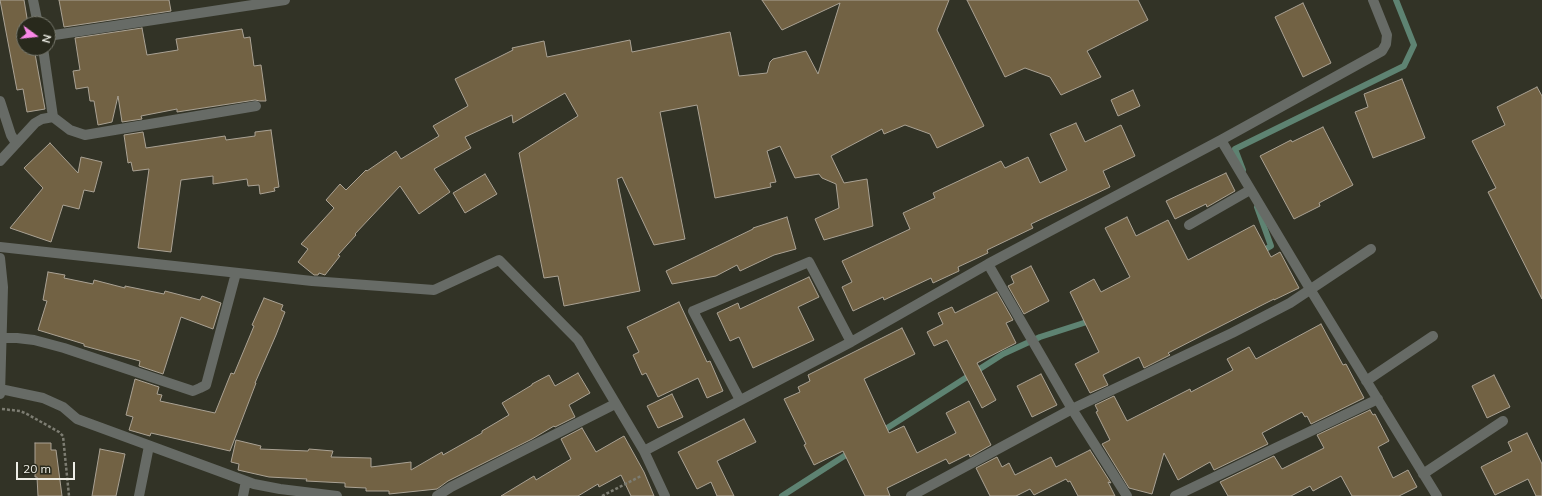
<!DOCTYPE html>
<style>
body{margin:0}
#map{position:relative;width:1542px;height:496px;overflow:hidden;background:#323326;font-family:Mulish,sans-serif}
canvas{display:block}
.north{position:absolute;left:16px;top:16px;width:40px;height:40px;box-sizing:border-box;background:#28291c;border:1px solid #77786d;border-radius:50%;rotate:105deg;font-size:11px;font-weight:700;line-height:16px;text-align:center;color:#eeeee6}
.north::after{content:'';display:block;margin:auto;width:14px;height:18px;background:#fa87e7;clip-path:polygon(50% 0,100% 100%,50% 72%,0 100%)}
.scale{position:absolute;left:16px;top:462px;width:59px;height:18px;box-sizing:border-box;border:2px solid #eeeee6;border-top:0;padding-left:5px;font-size:12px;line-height:14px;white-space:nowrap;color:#eeeee6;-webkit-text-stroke:3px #28291c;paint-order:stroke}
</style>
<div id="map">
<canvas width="1542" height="496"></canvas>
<div class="north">N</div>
<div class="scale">20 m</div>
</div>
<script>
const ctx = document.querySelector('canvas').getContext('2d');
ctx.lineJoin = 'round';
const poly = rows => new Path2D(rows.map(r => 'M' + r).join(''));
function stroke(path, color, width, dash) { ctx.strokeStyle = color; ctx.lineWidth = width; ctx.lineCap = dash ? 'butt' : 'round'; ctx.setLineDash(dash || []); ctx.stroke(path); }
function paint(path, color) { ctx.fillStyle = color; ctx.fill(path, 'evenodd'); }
const stream = poly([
 [1243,170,1235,149,1404,66,1414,45,1396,0],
 [1257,207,1271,246,1259,253],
 [881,432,1003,354,1040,337,1093,320],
 [782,496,852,451]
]);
const building = poly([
 [0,0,24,0,28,24,24,24,24,48,34,48,45,109,27,112,23,89,17,90,0,0],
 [59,0,169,0,171,11,64,27,59,0],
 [762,0,949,0,937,30,984,126,937,148,930,134,905,125,884,134,882,129,831,156,844,183,867,179,873,226,824,240,815,219,839,208,836,184,822,178,819,174,795,178,780,146,767,151,776,182,770,183,771,187,715,198,697,105,660,112,685,239,654,245,622,177,617,179,640,291,564,306,558,276,544,278,519,153,578,116,565,93,513,123,512,115,465,137,471,148,434,169,450,192,419,214,400,186,355,234,356,235,338,255,340,256,325,275,319,273,318,275,314,275,298,262,308,249,301,244,334,208,326,200,340,184,346,190,366,170,367,171,396,151,401,159,439,136,433,126,468,106,455,79,513,50,512,48,544,41,547,57,630,40,632,52,730,32,739,76,767,73,770,62,773,59,806,51,818,74,840,3,782,30,762,0],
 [967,0,1138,0,1148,20,1087,51,1101,77,1061,95,1050,77,1025,68,1005,77,967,0],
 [1303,3,1331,63,1303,77,1275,17,1303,3],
 [142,28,147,55,178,50,176,39,242,29,244,38,250,37,254,66,261,65,266,101,260,101,255,100,177,112,177,109,141,116,142,119,122,122,118,96,112,122,98,125,94,101,90,101,88,87,76,89,73,71,80,70,75,38,142,28],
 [1402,79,1425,138,1373,158,1355,112,1368,107,1364,94,1402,79],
 [1537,87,1542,96,1542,299,1488,192,1496,188,1472,141,1505,125,1497,107,1537,87],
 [1133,90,1140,106,1118,116,1111,100,1133,90],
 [1076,123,1085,142,1121,125,1135,156,1103,171,1110,187,1031,224,1033,228,987,250,988,253,958,267,959,271,933,283,931,278,884,300,883,297,853,311,842,287,852,282,842,261,910,229,903,213,935,198,933,193,1001,161,1005,168,1028,157,1040,183,1067,170,1050,134,1076,123],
 [1323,127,1353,185,1319,203,1320,206,1294,219,1260,156,1291,140,1292,142,1323,127],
 [271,130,279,187,274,188,275,191,260,194,259,185,248,186,247,179,213,184,213,176,181,180,171,252,138,248,149,169,133,171,131,162,128,163,124,135,143,132,146,148,225,136,226,140,255,136,255,132,271,130],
 [50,143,78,173,81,157,102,162,94,192,84,190,79,209,63,205,51,242,10,228,43,188,24,168,50,143],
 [1226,173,1235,191,1207,207,1206,204,1175,219,1166,201,1226,173],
 [485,174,497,194,465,213,453,193,485,174],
 [787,217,796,249,774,255,740,271,737,265,716,276,672,284,666,271,753,229,753,228,787,217],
 [1127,217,1136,236,1168,220,1188,260,1254,225,1271,257,1280,252,1299,288,1274,300,1274,299,1207,333,1168,353,1170,355,1144,368,1139,357,1103,375,1108,385,1090,393,1075,364,1099,352,1070,292,1094,279,1101,292,1130,277,1105,228,1127,217],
 [1031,266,1049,301,1024,314,1008,286,1014,283,1011,276,1031,266],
 [48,272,65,275,64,278,93,284,94,280,125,288,125,286,164,294,165,291,200,300,202,296,221,303,213,329,181,317,163,374,139,366,140,361,84,346,84,344,38,330,47,301,43,300,48,272],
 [809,277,819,297,798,307,814,340,753,368,739,337,730,341,717,313,738,303,740,309,809,277],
 [997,292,1013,320,1006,323,1016,343,977,363,996,400,982,408,947,340,934,346,927,332,943,324,938,313,952,307,955,313,997,292],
 [264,298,283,305,281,310,285,312,276,335,255,383,256,383,230,451,151,433,150,436,129,430,133,417,126,415,135,379,159,387,157,394,162,395,160,401,215,413,231,373,234,374,254,326,252,325,264,298],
 [679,302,707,362,710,361,723,391,707,398,698,378,658,397,646,373,642,375,633,355,639,352,627,327,679,302],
 [1321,324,1343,365,1346,364,1364,398,1311,424,1307,416,1305,417,1302,412,1262,433,1268,444,1214,470,1210,462,1178,480,1164,453,1152,494,1129,488,1102,444,1110,440,1096,412,1098,411,1095,405,1114,396,1127,421,1190,389,1191,392,1233,370,1227,359,1249,347,1256,359,1321,324],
 [902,328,915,354,864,379,889,433,904,426,917,453,956,433,946,413,969,401,991,445,970,457,969,454,949,464,946,459,887,488,890,496,865,496,843,451,814,465,804,445,806,444,784,399,800,392,798,387,810,381,808,375,902,328],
 [578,373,590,393,569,405,575,417,555,427,554,426,532,439,448,481,437,489,389,494,389,491,366,491,366,488,345,487,345,483,306,481,307,479,269,477,238,470,239,464,231,462,236,440,261,446,260,449,308,451,309,449,333,451,331,457,371,458,371,467,411,462,411,470,442,452,443,455,482,433,482,431,509,415,502,403,532,385,532,384,549,375,555,386,578,373],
 [1041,374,1057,405,1032,417,1017,386,1041,374],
 [1494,375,1510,407,1487,418,1472,386,1494,375],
 [672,394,683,417,658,428,647,406,672,394],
 [1370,410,1373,415,1375,414,1389,441,1378,447,1393,478,1408,470,1417,487,1399,496,1352,496,1341,476,1313,491,1310,486,1291,496,1228,496,1220,482,1274,456,1282,469,1324,448,1317,435,1370,410],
 [744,419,756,442,717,461,734,496,717,496,711,482,697,489,678,452,744,419],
 [582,428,596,452,624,436,644,472,654,496,631,496,621,475,599,487,598,484,578,496,501,496,534,476,536,480,571,459,561,439,582,428],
 [1527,433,1542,464,1542,496,1536,496,1528,479,1495,495,1481,467,1512,451,1508,442,1527,433],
 [35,443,51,443,51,450,56,450,62,496,38,496,37,477,35,477,35,443],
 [100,449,125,454,116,496,92,496,100,449],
 [1090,450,1111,483,1108,482,1115,496,1078,496,1070,481,1068,482,1066,479,1034,495,1030,489,1016,496,990,496,976,468,997,457,1002,467,1009,463,1015,475,1051,457,1056,467,1090,450]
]);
const path = poly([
 [2,409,20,411,27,414,59,432,63,436,69,496],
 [602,496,641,476]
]);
const minor = poly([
 [33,0,38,24],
 [48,36,285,0],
 [0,101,11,135,16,143],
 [53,117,70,130,85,135,256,106],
 [1221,140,1310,289,1437,496],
 [0,161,35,123,42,119,53,117,43,48],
 [1189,225,1250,190],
 [0,247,312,281,434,290,499,260,578,340,644,451,665,496],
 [0,258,3,287,0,394],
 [988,264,1072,409,1127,496],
 [2,338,17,338,34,340,64,348,193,391,200,388,206,385,236,273],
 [1366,381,1433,336],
 [0,389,43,398,63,407,77,419,254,484,280,489,337,496],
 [740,400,693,311,809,262,851,342],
 [644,451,851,342,988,264,1221,140,1382,51,1386,44,1387,35,1373,0],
 [1423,474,1503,421],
 [139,496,149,446],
 [243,496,246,481],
 [437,496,451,487,615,404],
 [911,496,1072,409,1232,333,1290,303,1371,249],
 [1175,496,1378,399]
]);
stroke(stream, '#5e8372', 6);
paint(building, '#726244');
stroke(building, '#aaa294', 1);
stroke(path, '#7d7d72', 2.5, [3, 2]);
stroke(minor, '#676b66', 10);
</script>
